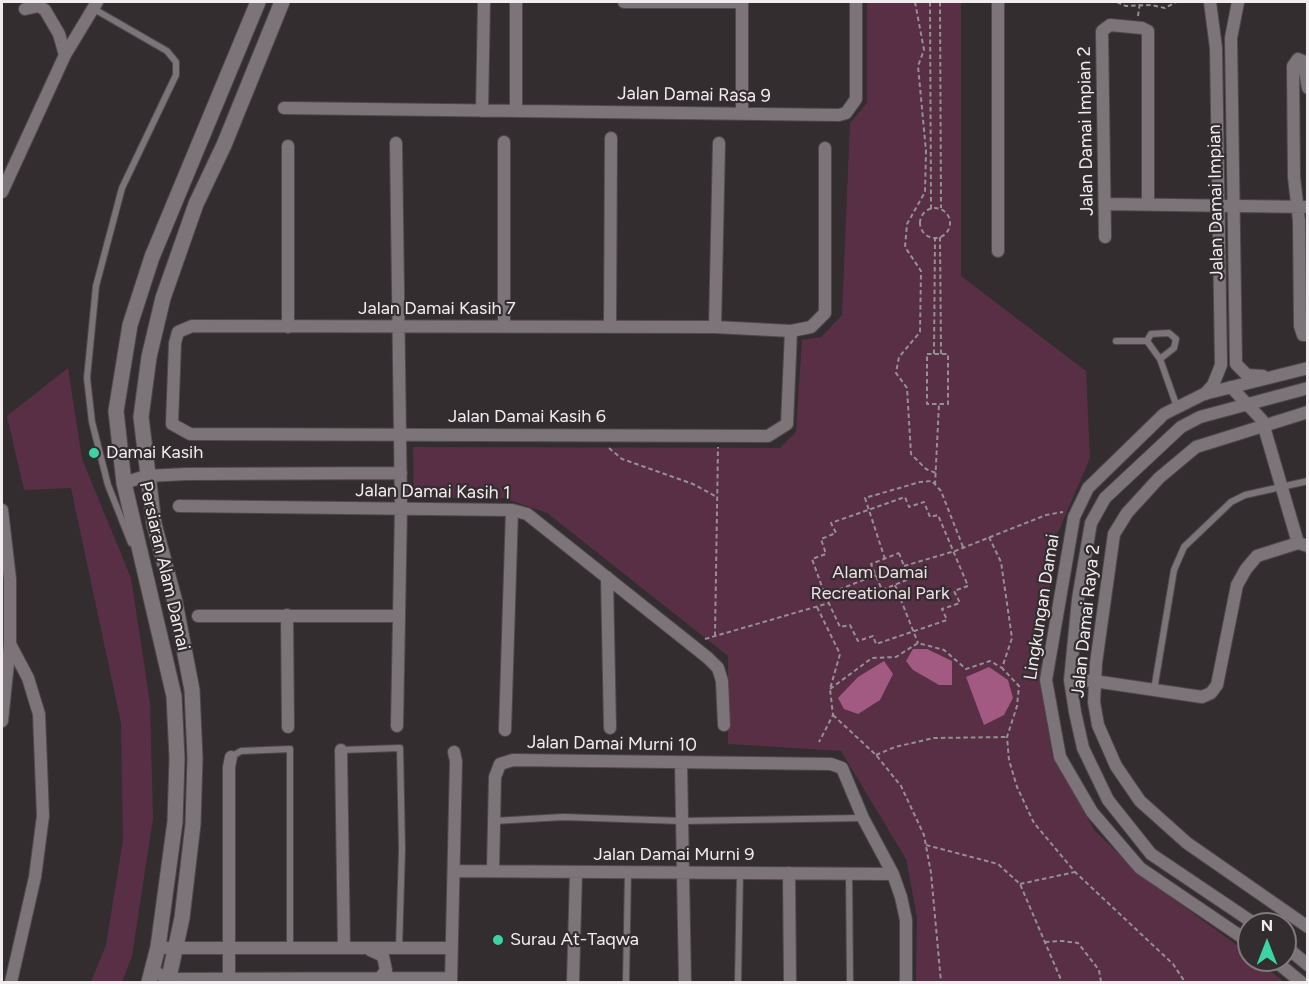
<!DOCTYPE html>
<style>
body{margin:0}
#map{position:relative;width:1309px;height:984px;overflow:hidden;background:#342d30;font-family:Figtree,sans-serif}
canvas{display:block}
.frame{position:absolute;inset:0;border:3px solid #f1edef;pointer-events:none}
.north{position:absolute;left:1237px;top:912px;width:60px;height:60px;box-sizing:border-box;background:#342d30;border:2px solid #807a7c;border-radius:50%;rotate:0deg;font-size:16px;font-weight:700;line-height:24px;text-align:center;color:#f1edef}
.north::after{content:'';display:block;margin:auto;width:21px;height:27px;background:#3ad4a5;clip-path:polygon(50% 0,100% 100%,50% 72%,0 100%)}
</style>
<div id="map">
<canvas width="1309" height="984"></canvas>
<div class="frame"></div>
<div class="north">N</div>
</div>
<script>
const ctx = document.querySelector('canvas').getContext('2d');
ctx.lineJoin = 'round';
function paint(path, color) { ctx.fillStyle = color; ctx.fill(path, 'evenodd'); }
const poly = rows => new Path2D(rows.map(r => 'M' + r).join(''));
function stroke(path, color, width, dash) { ctx.strokeStyle = color; ctx.lineWidth = width; ctx.lineCap = dash ? 'butt' : 'round'; ctx.setLineDash(dash || []); ctx.stroke(path); }
function drawText(font, color, halo, rows, align = 'center') {
  ctx.font = font + ' Figtree,sans-serif'; ctx.lineWidth = 4.5; ctx.setLineDash([]); ctx.textBaseline = 'middle'; ctx.strokeStyle = halo; ctx.fillStyle = color; for (const [text, x, y, turn = 0] of rows) {
    ctx.save(); ctx.translate(x, y); ctx.rotate((+turn || 0) * Math.PI / 180); ctx.textAlign = isNaN(turn) ? turn : align; if (halo) ctx.strokeText(text, 0, 0); ctx.fillText(text, 0, 0); ctx.restore();
  }
}
const green = poly([
 [867,2,961,2,961,276,1086,371,1090,458,1056,537,1040,662,1052,755,1095,831,1142,876,1249,954,1249,960,1257,960,1284,982,916,982,917,917,906,859,841,751,728,744,728,656,547,513,504,498,414,498,413,447,780,448,796,432,802,340,821,337,842,315,850,123,867,103],
 [68,368,82,459,131,578,150,703,153,818,132,956,122,982,91,982,106,945,123,840,121,723,71,488,24,490,7,416]
]);
const water = poly([
 [913,649,927,649,952,661,952,685,939,685,913,670,906,661],
 [884,661,893,674,880,700,858,714,844,709,838,698,858,677],
 [989,667,1008,680,1013,698,1004,715,984,725,966,677]
]);
const path = poly([
 [915,2,924,50,918,66,926,151,925,192,907,224,905,247,921,271,920,332,899,357,896,373,907,388,911,454,926,469,936,473],
 [930,2,931,209],
 [940,2,941,208],
 [1117,2,1126,6,1151,5,1165,8,1176,2],
 [1138,16,1140,2],
 '920 223a15 15 0 1 1 30 0a15 15 0 1 1-30 0Z',
 [940,237,941,354],
 [927,354,948,354,948,404,927,404,927,354],
 [934,354,935,239],
 [609,448,622,459,693,484,717,497],
 [935,485,939,404],
 [989,537,1001,562,1012,638,1002,668,1019,686,1017,706,1007,737,1009,760,1017,787,1034,823,1075,872,1173,964,1185,982],
 [899,553,909,579,882,590,871,564,899,553],
 [885,559,865,498,920,482,932,481,941,491,963,547],
 [904,566,955,551,1046,515,1063,512],
 [895,585,918,643],
 [825,595,840,627,850,625,858,641,873,636,876,644,947,620,942,609,960,603,954,591,968,586,938,515,930,517,924,502,909,507,905,497,831,523,836,533,821,539,826,554,812,559,825,595,876,575],
 [817,607,840,654,830,689,833,715,819,742],
 [715,636,718,447],
 [705,639,829,603],
 [830,689,872,658,896,657,918,643,944,650,966,669,990,661,1002,668],
 [833,715,876,755,901,786,924,835,931,873,941,982],
 [876,755,895,747,934,738,1007,737],
 [926,845,998,864,1020,884,1062,982],
 [1020,884,1075,872],
 [1045,942,1062,941,1078,943,1099,970,1101,982]
]);
const lane = poly([
 [94,9,167,51,176,62,176,75,122,188,96,286,87,378,92,422,108,485,131,543],
 [1116,341,1147,341],
 [1160,359,1174,348,1176,339,1169,333,1151,334,1147,341,1160,359,1177,407],
 [1154,690,1174,570,1184,547,1231,502,1245,495,1308,481],
 [341,750,400,748,402,849,399,948],
 [231,757,241,751,290,749,290,948],
 [494,821,563,817,683,821,862,818],
 [849,874,850,982],
 [626,982,628,872],
 [738,982,740,873]
]);
const street = poly([
 [624,2,742,2],
 [998,2,998,251],
 [1238,2,1231,38,1236,364,1247,375,1263,376],
 [25,9,39,6,45,10,59,34,65,55],
 [1308,88,1303,61,1298,59,1293,66,1294,177,1299,221,1300,326,1303,335,1308,335],
 [284,108,839,115,846,113,856,99,856,2],
 [482,111,484,2],
 [516,111,516,2],
 [742,113,742,2],
 [504,142,504,326],
 [396,143,401,508,397,726],
 [288,146,288,327],
 [2,192,65,55,97,2],
 [1105,204,1308,207],
 [1105,237,1102,31,1110,25,1142,28,1148,31,1148,204],
 [610,327,611,138],
 [715,327,719,143],
 [791,331,787,424,768,436,190,434,172,424,175,343,178,332,192,326,715,327,791,331,811,327,825,313,825,148],
 [1231,387,1262,420,1298,543],
 [1205,394,1213,385,1221,365,1216,48,1210,2],
 [1308,412,1196,447,1159,478,1127,513,1114,534,1096,663,1094,702,1098,725,1116,766,1140,801,1187,843,1308,927],
 [124,483,146,476,186,474,401,473],
 [179,506,512,510,527,514,708,658,718,668,722,681,724,725],
 [2,510,10,579,10,644,2,721],
 [607,577,610,728],
 [287,615,288,727],
 [198,616,397,616],
 [10,644,28,678,39,714,43,816,35,877,11,982],
 [1070,680,1094,681,1202,697,1211,693,1217,685,1237,585,1246,569,1257,556,1298,543,1308,546],
 [505,730,512,510],
 [341,750,344,948],
 [681,763,685,982],
 [493,870,495,777,500,764,513,760,831,764,842,768,863,818,893,874,901,897,906,920,906,982],
 [454,871,893,874],
 [789,873,790,982],
 [1255,924,1151,854,1108,800,1083,748,1075,712,1070,680,1078,599,1091,523,1105,498,1181,427,1200,417,1308,388],
 [1249,942,1140,868,1092,812,1060,757,1046,680,1074,517,1088,488,1164,414,1204,394,1308,368],
 [1285,946,1308,965],
 [166,948,450,948],
 [370,950,383,956,386,970,380,978],
 [1274,960,1301,982],
 [153,971,169,979,451,978],
 [229,982,229,767,231,757],
 [451,982,456,761,454,752],
 [573,982,576,872]
]);
const secondary = poly([
 [149,982,158,947,175,822,177,758,174,696,124,483,116,411,130,325,152,257,258,2],
 [168,982,182,918,193,824,195,758,192,690,175,602,154,524,141,417,149,357,163,298,196,204,224,145,282,2]
]);
const markers = [
 [94,453,6,"#3ad4a5"],
 [498,940,6,"#3ad4a5"]
];
const streetNames = [
 ["Jalan Damai Rasa 9",694,95,1],
 ["Jalan Damai Impian 2",1086,131,-91],
 ["Jalan Damai Impian",1216,202,-91],
 ["Jalan Damai Kasih 7",437,309],
 ["Jalan Damai Kasih 6",527,417],
 ["Jalan Damai Kasih 1",433,492,1],
 ["Persiaran Alam Damai",164,566,77],
 ["Lingkungan Damai",1042,607,-81],
 ["Jalan Damai Raya 2",1086,621,-84],
 ["Jalan Damai Murni 10",612,744,1],
 ["Jalan Damai Murni 9",674,855]
];
const poiNames = [
 ["Damai Kasih",106,453],
 ["Surau At-Taqwa",510,940]
];
const parkNames = [
 ["Alam Damai",880,573],
 ["Recreational Park",880,594]
];
paint(green, '#582f45');
paint(water, '#a35a82');
stroke(lane, '#4e494c', 8);
stroke(street, '#4e494c', 14);
stroke(secondary, '#4e494c', 17);
stroke(path, '#959092', 2, [4.5, 3]);
stroke(lane, '#7c7478', 6);
stroke(street, '#7c7478', 12);
stroke(secondary, '#7c7478', 15);
for (const [x, y, r, color] of markers) { const dot = new Path2D(); dot.arc(x, y, r, 0, 2 * Math.PI); ctx.fillStyle = color; ctx.fill(dot); stroke(dot, '#342d30', 2); }
drawText('18px', '#f1edef', '#342d30', streetNames);
drawText('18px', '#f1edef', '#342d30', poiNames, 'left');
drawText('18px', '#f3dde7', '#342d30', parkNames);
</script>
